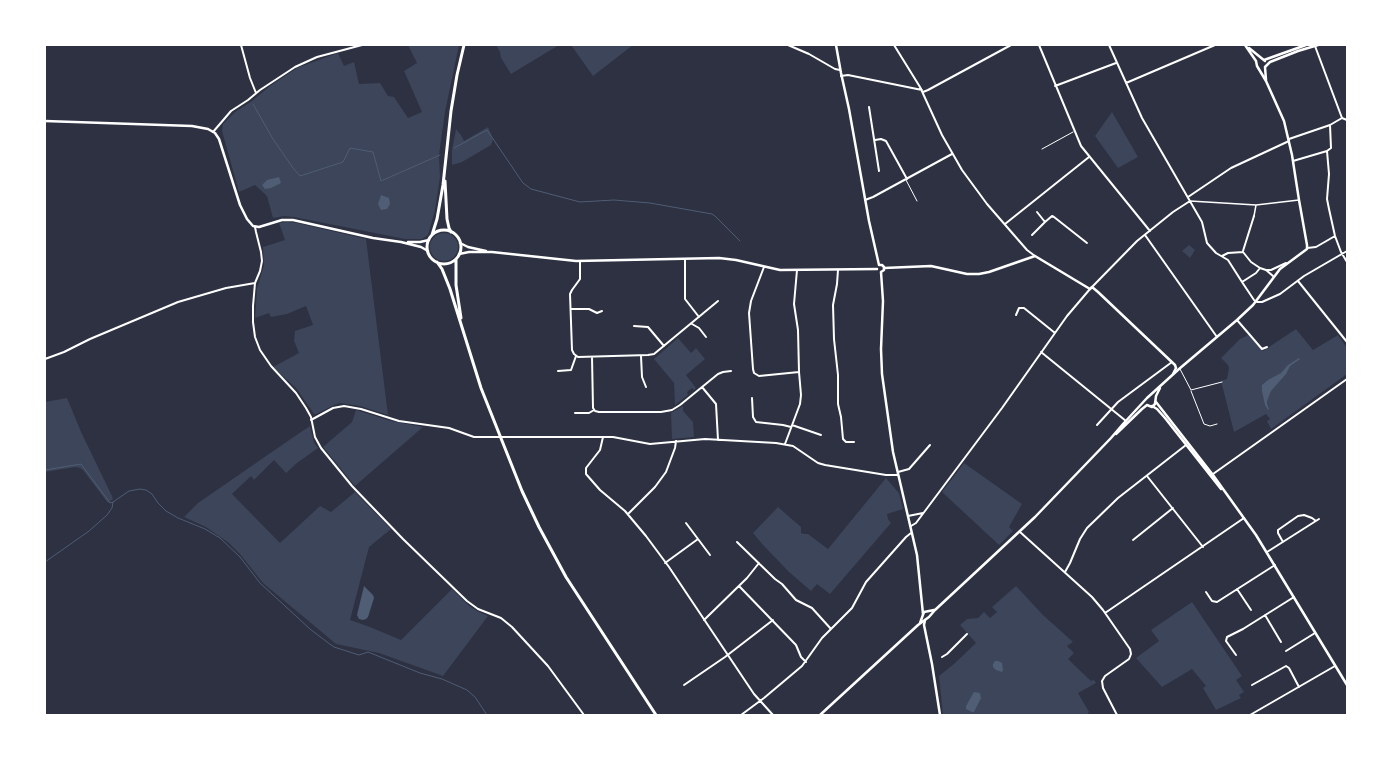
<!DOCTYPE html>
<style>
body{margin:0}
#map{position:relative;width:1392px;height:760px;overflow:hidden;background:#2d3142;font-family:"Noto Serif",serif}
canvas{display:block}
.frame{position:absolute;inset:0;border:46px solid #fff;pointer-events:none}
</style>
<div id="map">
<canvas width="1392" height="760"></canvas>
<div class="frame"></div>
</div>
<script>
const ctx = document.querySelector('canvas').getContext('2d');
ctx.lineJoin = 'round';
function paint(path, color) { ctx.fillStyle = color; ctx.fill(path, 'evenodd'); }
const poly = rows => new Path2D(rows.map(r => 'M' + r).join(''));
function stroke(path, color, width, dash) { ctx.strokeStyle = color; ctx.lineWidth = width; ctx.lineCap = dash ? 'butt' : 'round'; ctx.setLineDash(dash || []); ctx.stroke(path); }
const green = poly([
 [408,45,459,45,445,112,439,155,440,177,435,210,428,235,422,239,405,239,294,217,284,216,273,218,267,196,255,185,239,192,222,131,223,124,235,112,252,101,270,86,297,68,338,53,344,66,354,62,359,84,380,83,388,96,394,97,408,118,422,112,404,71,417,63],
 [496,45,559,45,511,74,501,58,500,52],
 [571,45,633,45,593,76],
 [1112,112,1138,157,1118,168,1095,136],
 [488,127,493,139,491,145,462,162,452,165,452,150,456,129,461,135,464,141],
 [286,222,297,223,366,239,388,415,360,406,340,403,334,405,316,414,314,414,296,388,273,367,299,353,294,341,295,331,313,325,306,306,287,314,271,317,269,313,255,318,257,289,264,265,263,247,285,240,279,223],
 '430 247a14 14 0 1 1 28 0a14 14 0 1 1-28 0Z',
 [1189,245,1195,250,1190,258,1182,251],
 [1296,329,1313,350,1338,335,1347,348,1347,374,1271,429,1267,421,1270,419,1266,414,1234,432,1221,381,1227,379,1229,368,1228,365,1221,358,1240,339,1248,335,1263,351],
 [678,338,691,353,696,348,705,359,686,375,696,388,694,390,692,388,687,392,688,395,675,405,674,383,654,359],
 [67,398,82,434,112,496,113,499,108,503,83,470,80,468,75,467,45,472,45,402],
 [683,406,683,411,693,422,694,437,672,439,671,413],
 [356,410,391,421,423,427,355,486,323,447,352,422],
 [310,426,314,443,318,448,297,463,286,473,274,460,254,480,251,476,232,494,280,543,320,506,331,512,355,492,391,529,369,547,350,620,370,627,401,640,452,589,469,606,479,612,488,616,443,676,379,653,336,644,263,583,240,554,229,543,206,527,184,517,198,503,295,436],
 [964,463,1022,504,1009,527,1013,531,999,545,942,492],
 [886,478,899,493,903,509,887,514,888,519,891,523,830,594,817,584,811,591,789,572,763,545,753,533,778,507,801,527,801,533,804,534,808,534,828,549],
 [1016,586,1043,615,1073,642,1067,646,1074,653,1068,659,1091,681,1094,680,1096,683,1078,693,1089,712,1087,715,943,715,939,676,955,663,976,643,960,625,967,619,978,618,984,612,990,618,997,612,992,607],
 [1192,602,1242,676,1236,680,1244,692,1239,695,1241,698,1216,710,1203,688,1206,686,1192,669,1162,687,1136,658,1159,641,1151,630]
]);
const water = poly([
 [279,177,281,183,271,188,265,189,262,185,267,180],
 [381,195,389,198,390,204,387,209,381,210,378,204],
 [1299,358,1300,359,1290,366,1286,374,1271,391,1267,401,1267,404,1269,409,1268,410,1265,405,1262,391,1262,385,1268,380,1281,373,1288,365],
 [364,586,373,595,374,598,368,617,366,619,363,620,359,619,357,615],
 [995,661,998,661,1002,663,1003,670,1002,672,996,670,993,667,993,664],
 [974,692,980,693,981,698,974,712,972,712,966,709,966,706]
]);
const stream = poly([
 [253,104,273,139,293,168,300,176,343,162,350,148,373,152,381,181,440,155],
 [454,148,487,130,523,183,531,189,580,202,614,200,650,203,712,214,715,216,740,241],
 [45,470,81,464,110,503,113,502],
 [45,562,89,531,107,515,112,508,113,502,129,491,140,489,146,490,152,494,158,503,166,511,178,518,205,529,220,538,240,557,260,583,310,629,327,642,334,647,359,655,368,652,420,673,442,679,467,690,475,697,487,715]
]);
const service = poly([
 [1042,149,1073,132],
 [906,180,917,201],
 [1180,369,1191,390,1222,382],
 [1191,391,1204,424,1210,426,1217,424]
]);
const pedestrian = poly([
 [1190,201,1256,205,1299,200],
 [1254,216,1256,205]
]);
const minor = poly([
 [241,45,250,78,256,93],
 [788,45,809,54,835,69,840,70],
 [894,45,920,87,942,135,962,170,987,204,1027,250,1035,256],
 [1039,45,1081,146,1150,231],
 [1109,45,1142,118,1202,222,1207,243,1216,253,1228,260,1242,282,1256,273,1260,268,1251,262,1243,252,1228,253,1222,256],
 [1315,46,1342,118],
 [841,76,848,75,922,90],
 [1126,83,1215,45],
 [1055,86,1116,63],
 [923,92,928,90,1011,45],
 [869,107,879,171],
 [213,132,231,111,248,100,260,90,295,67,317,57,362,45],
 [1289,139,1330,125,1342,118,1347,120],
 [875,140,881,139,886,141,907,179],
 [1327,151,1329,174,1327,199,1329,209,1335,236,1341,252,1347,262],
 [1327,151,1331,148,1330,125],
 [1293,161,1327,151],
 [1188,197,1231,168,1289,141],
 [865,200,873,197,952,154],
 [1045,222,1052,216,1054,217,1087,243],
 [1005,224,1089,157],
 [255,227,256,232,261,252,262,261,260,271,255,283,253,306,253,322,255,337,260,350,271,366,296,393,306,408,311,417,315,437,321,448,352,486,403,539,467,601,478,609,501,618,512,627,548,666,584,715],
 [1032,235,1045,222,1037,212],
 [1145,235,1217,337],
 [1307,248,1316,247,1335,236],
 [1243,251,1254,216],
 [685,259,685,299,699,317],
 [580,261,580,279,572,290,570,294,572,350,574,354,578,357,648,355,654,354,718,301],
 [764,267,751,301,749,313,753,369,754,373,759,376,799,372,798,330,794,304,797,270],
 [1260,268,1266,270,1273,276],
 [838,270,837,284,833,305,834,339,838,375,838,404,841,417,843,439,846,442,854,442],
 [1266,270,1271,270,1286,263],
 [1298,281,1347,342],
 [1242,282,1254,300,1257,302,1262,302,1280,294,1304,276,1347,251],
 [1092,287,1137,241,1173,212,1190,201],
 [571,309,589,309,597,313,602,311],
 [1016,315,1019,308,1024,308,1055,333],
 [1237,320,1262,349,1267,347],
 [692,324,699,328,706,337],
 [634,326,648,327,664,346],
 [1041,352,1126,421],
 [641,356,642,377,646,387],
 [592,357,593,408,595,411,599,412,661,412,672,410,680,405,718,374,723,372,731,371],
 [45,359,64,352,90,339,178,302,226,288,255,283],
 [558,371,571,370,576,356],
 [702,387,716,404,718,440],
 [752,398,753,417,756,422,783,425,791,427],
 [575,413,589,413,594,410],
 [311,420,333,408,344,406,361,409,399,421,449,428,474,437,613,437,650,444,705,439,776,443,793,446,818,463,825,465,886,475,898,475],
 [792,425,821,435],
 [1097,425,1118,402,1172,362],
 [603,437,600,450,586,468,586,474,600,490,625,511,646,536,669,567,754,694,773,715],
 [785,444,800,404,801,395,799,372],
 [898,472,909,469,930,445],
 [1213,474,1347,379],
 [1147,476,1203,547],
 [628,514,655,487,666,472,675,448,676,441],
 [908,516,923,513],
 [686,523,710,555],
 [911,526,916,523,1002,408,1067,316,1090,289],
 [1020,532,1092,597,1103,610,1130,649,1131,654,1129,659,1105,676,1102,681,1103,688,1117,715],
 [1133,540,1173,508],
 [737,542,775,579,782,584,796,600,812,608,831,629],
 [1283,542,1278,533,1278,530,1298,516,1304,515,1312,518,1316,521],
 [1267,552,1319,519],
 [665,563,698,539],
 [1065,572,1070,563,1080,539,1087,528,1118,498,1186,445],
 [739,586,796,645,801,657,806,662],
 [1237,589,1251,610],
 [1206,592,1212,601,1217,602,1275,565],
 [1105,613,1244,518],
 [1265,615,1281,642],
 [704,620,747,578,759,563],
 [1286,651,1315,633],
 [1236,655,1226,641,1227,637,1243,629,1294,597],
 [942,657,947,654,967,634],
 [684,685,725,657,773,620],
 [1252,685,1286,666,1289,668,1299,687],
 [741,715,764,698,802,666,822,638,852,608,866,582,906,537,911,533],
 [1250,715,1335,666]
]);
const tertiary = poly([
 [836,45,841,73,849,109,869,221,879,265],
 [45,121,192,126,208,129,215,133,219,139,240,205,247,219,253,226,259,227,282,220,293,220,373,238,401,242,421,247,428,251],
 [408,242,420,242,429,240],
 [460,243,468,247,486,251],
 [459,254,469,252,492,252,576,261,719,258,736,260,780,270,877,269],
 [879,265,882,265,884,267,884,270,881,272],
 [884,268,931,266,967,274,979,274,989,272,1035,256,1090,289,1092,287,1098,292,1175,365,1176,368,1173,374],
 [881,272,883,301,881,349,882,374,893,452,917,555,923,614],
 [1156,402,1213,475,1256,535,1347,685],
 [1152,406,1157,409,1165,418,1221,489],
 [925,620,924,625,932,664,940,715]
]);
const secondary = poly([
 [1249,48,1265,61],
 [1264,60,1306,45],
 [1266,80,1265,67,1270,62,1298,51,1318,45],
 [1147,405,1152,407,1155,404,1156,396,1160,388],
 [1116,434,1142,409,1147,405],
 [920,623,924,612,934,610],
 [820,715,918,625,929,617,935,610,1035,517,1111,438,1123,424,1147,398,1179,369,1237,320,1253,305,1280,269,1307,249,1307,245,1299,200,1292,155,1284,121,1266,81,1257,66,1256,61,1245,45]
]);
const primary = poly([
 [445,181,447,219,449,228,451,232],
 '427 247a17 17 0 1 1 34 0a17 17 0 1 1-34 0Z',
 [432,235,437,219,443,185,451,111,457,75,464,45],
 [456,259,456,285,461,318],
 [437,262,442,269,450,289,481,388,522,491,539,527,566,577,656,715]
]);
paint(green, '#3c4559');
paint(water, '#4f5d75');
stroke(stream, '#4f5d75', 1);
stroke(service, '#fff', 1);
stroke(pedestrian, '#fff', 1.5);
stroke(minor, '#fff', 2);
stroke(tertiary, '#fff', 2.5);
stroke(secondary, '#fff', 2.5);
stroke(primary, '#fff', 3);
</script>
